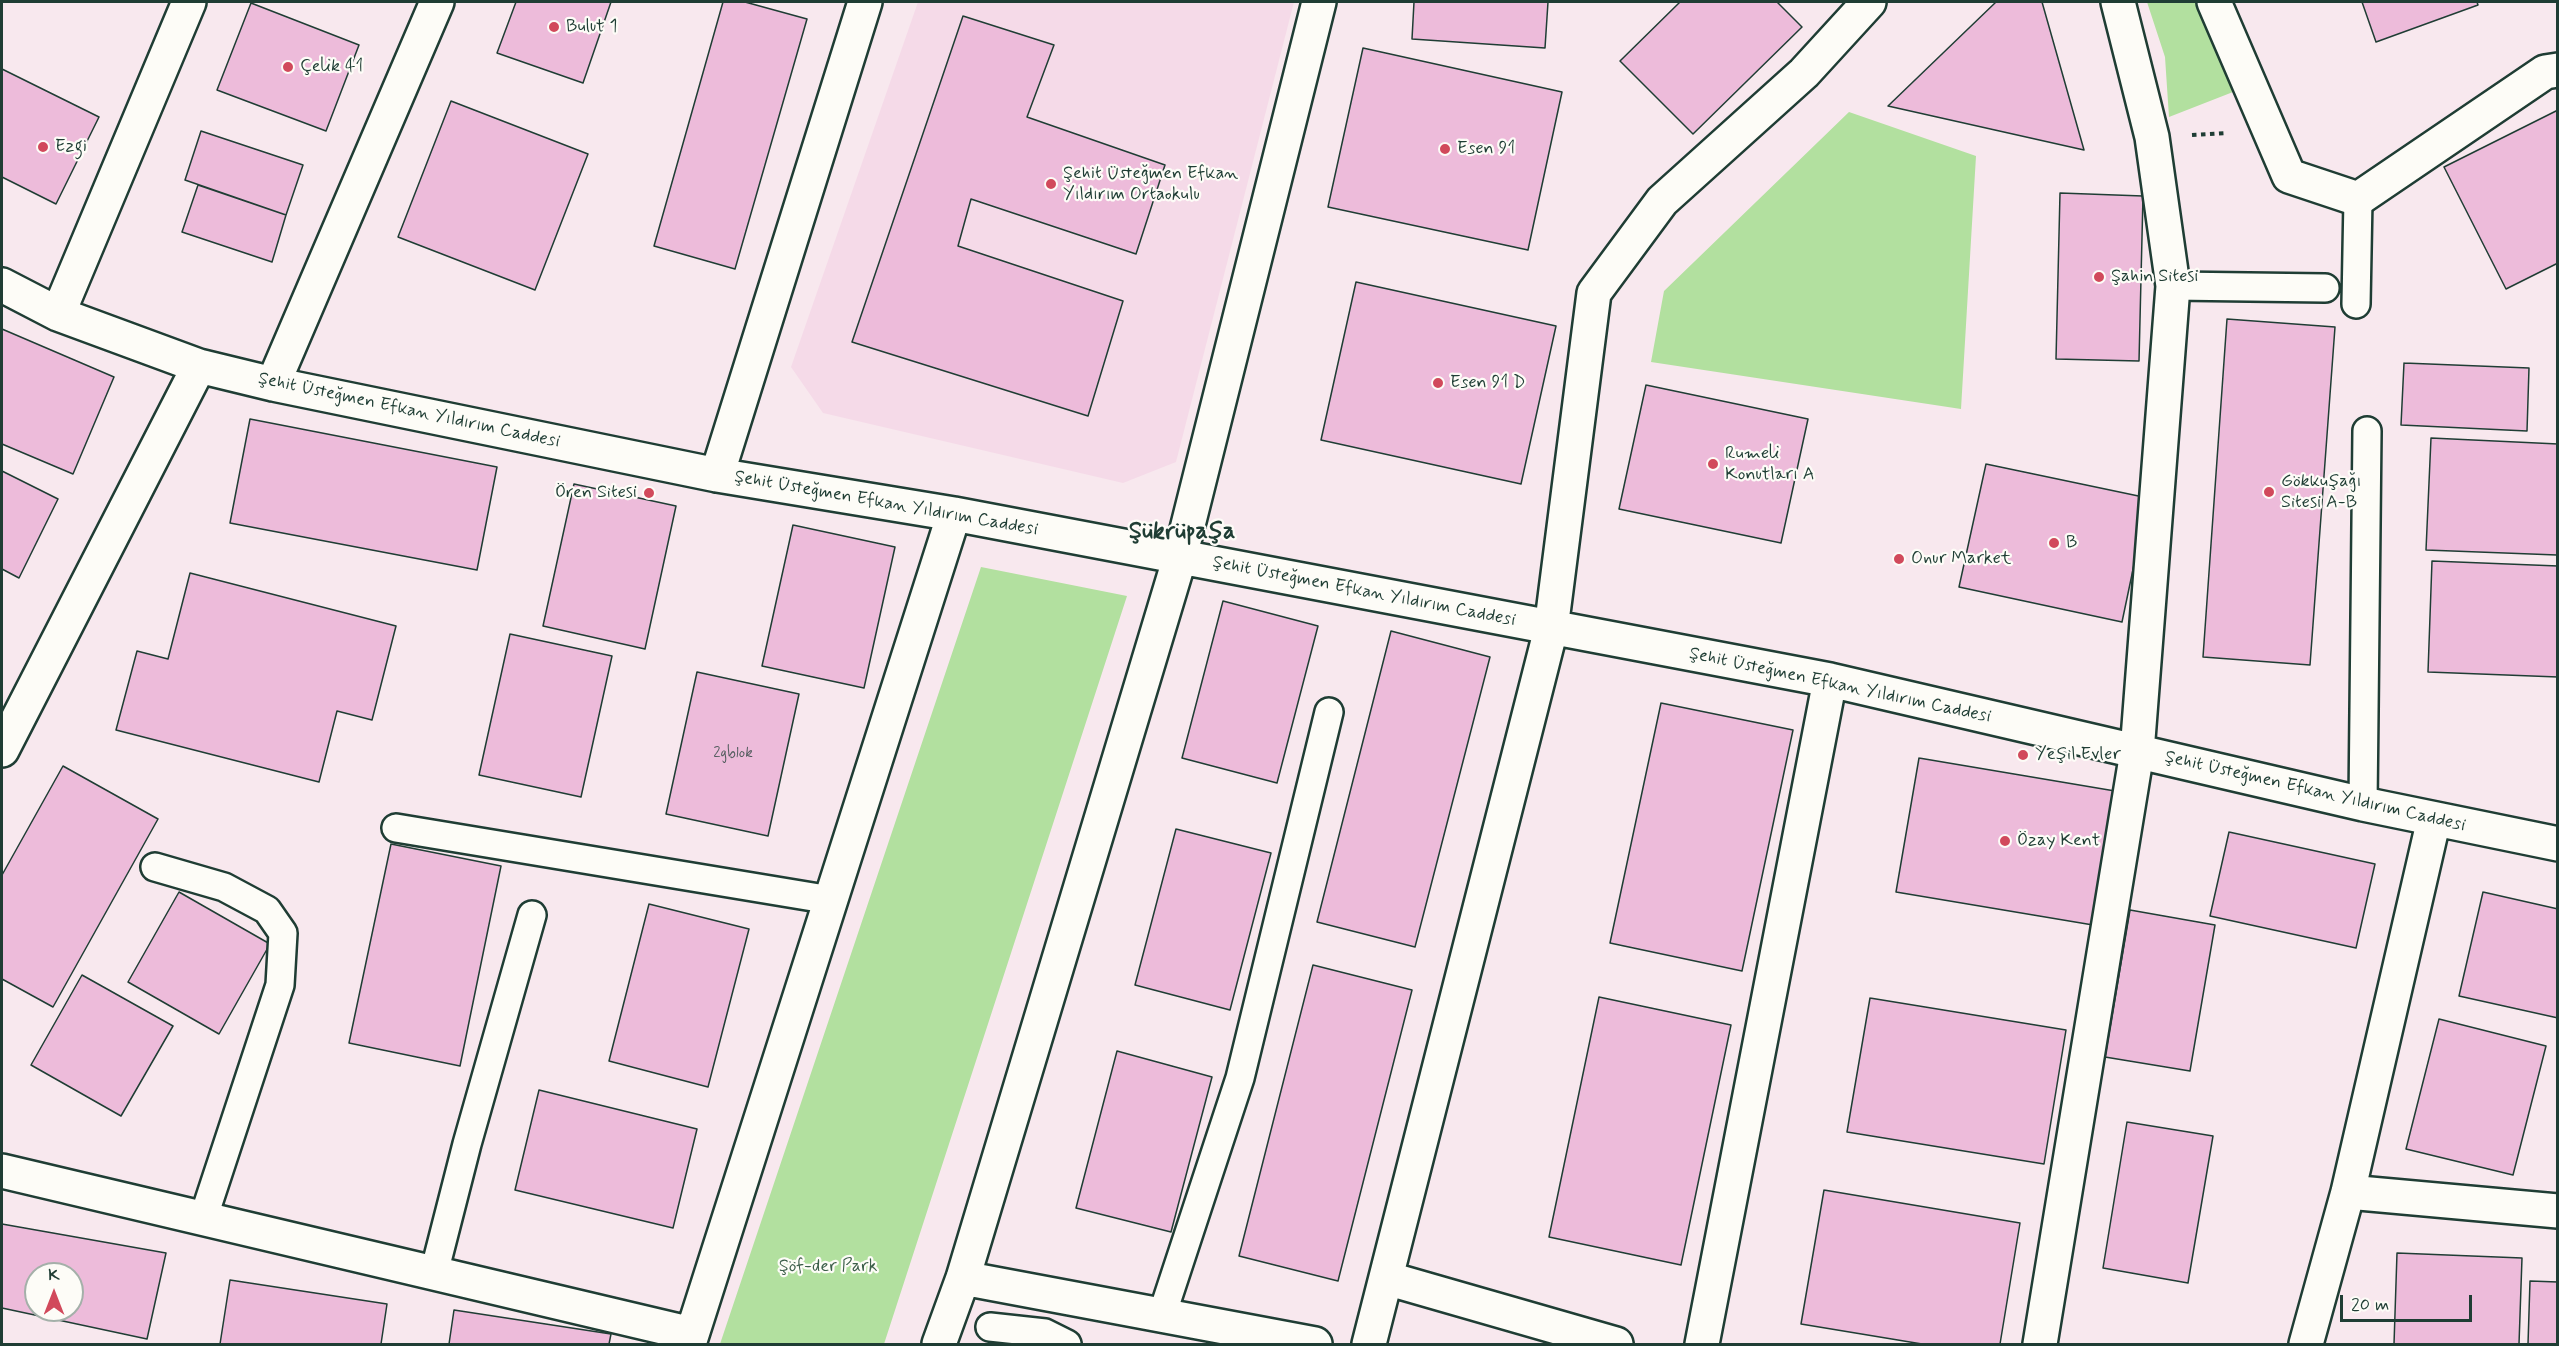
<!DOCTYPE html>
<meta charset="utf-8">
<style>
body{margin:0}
#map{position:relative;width:2559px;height:1346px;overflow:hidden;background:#f8e8ee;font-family:Mynerve,sans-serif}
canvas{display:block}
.frame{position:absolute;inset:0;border:3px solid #1f3d34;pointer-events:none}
.north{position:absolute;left:24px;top:1262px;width:60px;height:60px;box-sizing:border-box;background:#fdfcf7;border:2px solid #a4b0a9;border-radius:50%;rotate:0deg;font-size:16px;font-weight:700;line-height:24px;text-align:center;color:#1f3d34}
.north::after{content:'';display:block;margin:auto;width:21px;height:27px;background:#d1495b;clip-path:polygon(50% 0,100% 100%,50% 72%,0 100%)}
.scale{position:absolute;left:2340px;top:1295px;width:132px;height:27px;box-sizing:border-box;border:3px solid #1f3d34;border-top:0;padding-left:8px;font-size:18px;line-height:21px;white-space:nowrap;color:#1f3d34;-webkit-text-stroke:4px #fdfcf7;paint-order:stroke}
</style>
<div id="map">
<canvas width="2559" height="1346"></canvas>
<div class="frame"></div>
<div class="north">K</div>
<div class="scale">20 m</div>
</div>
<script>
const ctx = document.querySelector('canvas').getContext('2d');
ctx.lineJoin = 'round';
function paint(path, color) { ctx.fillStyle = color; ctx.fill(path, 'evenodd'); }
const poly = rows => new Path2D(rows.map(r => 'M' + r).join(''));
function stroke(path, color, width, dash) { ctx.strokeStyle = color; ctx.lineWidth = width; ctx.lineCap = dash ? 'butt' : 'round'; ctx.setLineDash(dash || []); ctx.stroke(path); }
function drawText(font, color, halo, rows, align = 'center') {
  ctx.font = font + ' Mynerve,sans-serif'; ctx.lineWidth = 4.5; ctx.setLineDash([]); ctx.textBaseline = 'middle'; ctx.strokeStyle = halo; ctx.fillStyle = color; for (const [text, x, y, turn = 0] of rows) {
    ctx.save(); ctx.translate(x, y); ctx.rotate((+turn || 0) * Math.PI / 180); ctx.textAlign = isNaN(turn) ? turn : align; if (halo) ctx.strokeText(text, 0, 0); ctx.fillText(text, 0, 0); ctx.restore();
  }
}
const built = poly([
 [918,2,1294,2,1176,462,1123,483,823,413,791,367]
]);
const green = poly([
 [2147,2,2198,2,2216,33,2233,92,2169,117,2165,57],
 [1849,112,1976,156,1961,409,1651,362,1664,291],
 [981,567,1127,596,884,1344,720,1344]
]);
const building = poly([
 [516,2,611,2,583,83,497,53,516,2],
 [723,2,745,2,807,19,735,269,654,246,723,2],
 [1414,2,1548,2,1545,48,1412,39,1414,2],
 [1680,2,1777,2,1802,27,1693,134,1620,61,1680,2],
 [1996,2,2042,2,2084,150,1888,106,1996,2],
 [2362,2,2477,2,2478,5,2376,42,2362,2],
 [251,3,359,45,326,131,217,90,251,3],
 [963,16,1054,45,1027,117,1165,165,1136,254,971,199,958,246,1123,301,1088,416,852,342,963,16],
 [1363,48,1562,92,1528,250,1328,207,1363,48],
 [2,69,99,117,56,204,2,177,2,69],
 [451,101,588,154,535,290,398,237,451,101],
 [2558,110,2558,263,2506,289,2444,167,2558,110],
 [201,131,303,165,286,215,185,180,201,131],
 [198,185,286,215,272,262,182,232,198,185],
 [2060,193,2143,196,2139,361,2056,359,2060,193],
 [1356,282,1556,326,1521,484,1321,440,1356,282],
 [2227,319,2335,327,2310,665,2203,657,2227,319],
 [2,329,114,377,73,474,2,444,2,329],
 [2404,363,2529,368,2527,431,2401,425,2404,363],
 [1646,385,1808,419,1781,543,1619,509,1646,385],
 [250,419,497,467,477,570,230,523,250,419],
 [2431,438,2558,444,2557,555,2426,550,2431,438],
 [1986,464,2148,498,2122,622,1959,587,1986,464],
 [2,471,58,499,19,578,2,569,2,471],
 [574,484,676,506,645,649,543,626,574,484],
 [793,525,895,547,864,688,762,666,793,525],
 [2432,561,2558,566,2558,677,2428,672,2432,561],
 [190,573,396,626,372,720,337,711,319,782,116,730,137,651,168,659,190,573],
 [1223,601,1318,626,1277,783,1182,758,1223,601],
 [1391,631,1490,657,1415,947,1317,922,1391,631],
 [510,634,612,656,581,797,479,775,510,634],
 [697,672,799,694,768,836,666,814,697,672],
 [1661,703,1793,730,1742,971,1610,943,1661,703],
 [1919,758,2115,791,2093,925,1896,892,1919,758],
 [63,766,158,819,53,1007,2,979,2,875,63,766],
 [1176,829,1271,853,1230,1010,1135,985,1176,829],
 [2229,832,2375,864,2356,948,2210,916,2229,832],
 [391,844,501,866,460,1066,349,1043,391,844],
 [179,892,270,944,219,1034,128,982,179,892],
 [2483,892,2558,909,2558,1018,2459,996,2483,892],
 [649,904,749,929,708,1087,609,1061,649,904],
 [2130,910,2215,925,2190,1071,2105,1057,2130,910],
 [1313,965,1412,990,1338,1281,1239,1256,1313,965],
 [82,975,173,1026,121,1116,31,1065,82,975],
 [1599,997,1731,1025,1681,1265,1549,1237,1599,997],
 [1870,998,2066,1030,2044,1164,1847,1132,1870,998],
 [2439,1019,2546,1046,2513,1175,2406,1149,2439,1019],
 [1117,1051,1212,1077,1171,1232,1076,1208,1117,1051],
 [539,1090,697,1129,673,1228,515,1190,539,1090],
 [2127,1122,2213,1136,2188,1283,2103,1268,2127,1122],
 [1824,1190,2020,1223,2000,1344,1922,1344,1801,1324,1824,1190],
 [2,1224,166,1253,147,1339,2,1308,2,1224],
 [36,1274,72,1274,72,1310,36,1310,36,1274],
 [2397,1253,2522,1258,2519,1344,2394,1344,2397,1253],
 [230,1280,387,1304,381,1344,220,1344,230,1280],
 [2530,1281,2558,1282,2558,1344,2528,1344,2530,1281],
 [454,1310,611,1334,609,1344,449,1344,454,1310]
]);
const path = poly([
 [2192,135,2226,133]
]);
const service = poly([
 [2173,286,2325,288],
 [2356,304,2358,199],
 [2363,804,2367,431],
 [396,828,831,900],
 [155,867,224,887,267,910,283,933,280,985,203,1219],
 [434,1273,467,1144,532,915],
 [1162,1315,1240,1078,1329,712],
 [990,1327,1045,1333,1067,1344]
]);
const minor = poly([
 [2214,2,2289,176,2358,199,2545,72,2558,70],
 [2,285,58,314,199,366,273,384,717,475,954,514,1830,680,2363,804,2558,844],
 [58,314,189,2],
 [273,384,437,2],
 [717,475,865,2],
 [2,750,199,366],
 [2,1171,692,1334],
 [2348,1192,2558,1211],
 [963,1278,1315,1344],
 [1386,1278,1616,1344],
 [689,1344,954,514],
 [939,1344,963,1278,1180,557,1319,2],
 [1369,1344,1551,629,1594,293,1662,201,1804,73,1869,2],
 [1702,1344,1830,680],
 [2040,1344,2137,752,2173,286,2152,137,2118,2],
 [2306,1344,2348,1192,2434,819]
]);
const markers = [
 [554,27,6,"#d1495b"],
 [288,67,6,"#d1495b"],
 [43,147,6,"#d1495b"],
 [1445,149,6,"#d1495b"],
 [1051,184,6,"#d1495b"],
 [2099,277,6,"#d1495b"],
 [1438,383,6,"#d1495b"],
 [1713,464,6,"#d1495b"],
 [2269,492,6,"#d1495b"],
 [649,493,6,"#d1495b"],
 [2054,543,6,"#d1495b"],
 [1899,559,6,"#d1495b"],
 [2023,755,6,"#d1495b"],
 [2005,841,6,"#d1495b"]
];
const numberNames = [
 ["2gblok",733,754]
];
const poiNames = [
 ["Bulut 1",566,27],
 ["Çelik 41",300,67],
 ["Ezgi",55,147],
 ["Esen 91",1457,149],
 ["Şehit Üsteğmen Efkan",1063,174],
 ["Yıldırım Ortaokulu",1063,195],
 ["Şahin Sitesi",2111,277],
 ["Esen 91 D",1450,383],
 ["Rumeli",1725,454],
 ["Konutları A",1725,475],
 ["Gökkuşağı",2281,482],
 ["Sitesi A-B",2281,503],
 ["Ören Sitesi",637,493,"right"],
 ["B",2066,543],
 ["Onur Market",1911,559],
 ["Yeşil Evler",2035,755],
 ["Özay Kent",2017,841]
];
const streetNames = [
 ["Şehit Üsteğmen Efkan Yıldırım Caddesi",409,411,12],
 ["Şehit Üsteğmen Efkan Yıldırım Caddesi",886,504,10],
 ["Şehit Üsteğmen Efkan Yıldırım Caddesi",1364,592,11],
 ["Şehit Üsteğmen Efkan Yıldırım Caddesi",1840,686,12],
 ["Şehit Üsteğmen Efkan Yıldırım Caddesi",2315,792,13]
];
const parkNames = [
 ["Şöf-der Park",828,1267]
];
const districtNames = [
 ["Şükrüpaşa",1182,533]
];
paint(built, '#f5dae8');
paint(green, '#b2e09f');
paint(building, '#edbbda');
stroke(building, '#1f3d34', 1.5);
stroke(service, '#1f3d34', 32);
stroke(minor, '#1f3d34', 38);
stroke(path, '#1f3d34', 4, [4.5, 4.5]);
stroke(service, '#fdfcf7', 27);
stroke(minor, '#fdfcf7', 33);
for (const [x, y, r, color] of markers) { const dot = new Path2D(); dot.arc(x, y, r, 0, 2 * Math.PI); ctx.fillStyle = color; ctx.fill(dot); stroke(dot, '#fdfcf7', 2); }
drawText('15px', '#525c5e', null, numberNames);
drawText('18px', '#1f3d34', '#fdfcf7', poiNames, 'left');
drawText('18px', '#1f3d34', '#fdfcf7', streetNames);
drawText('18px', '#3c5e49', '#fdfcf7', parkNames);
drawText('bold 24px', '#1f3d34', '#fdfcf7', districtNames);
</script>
